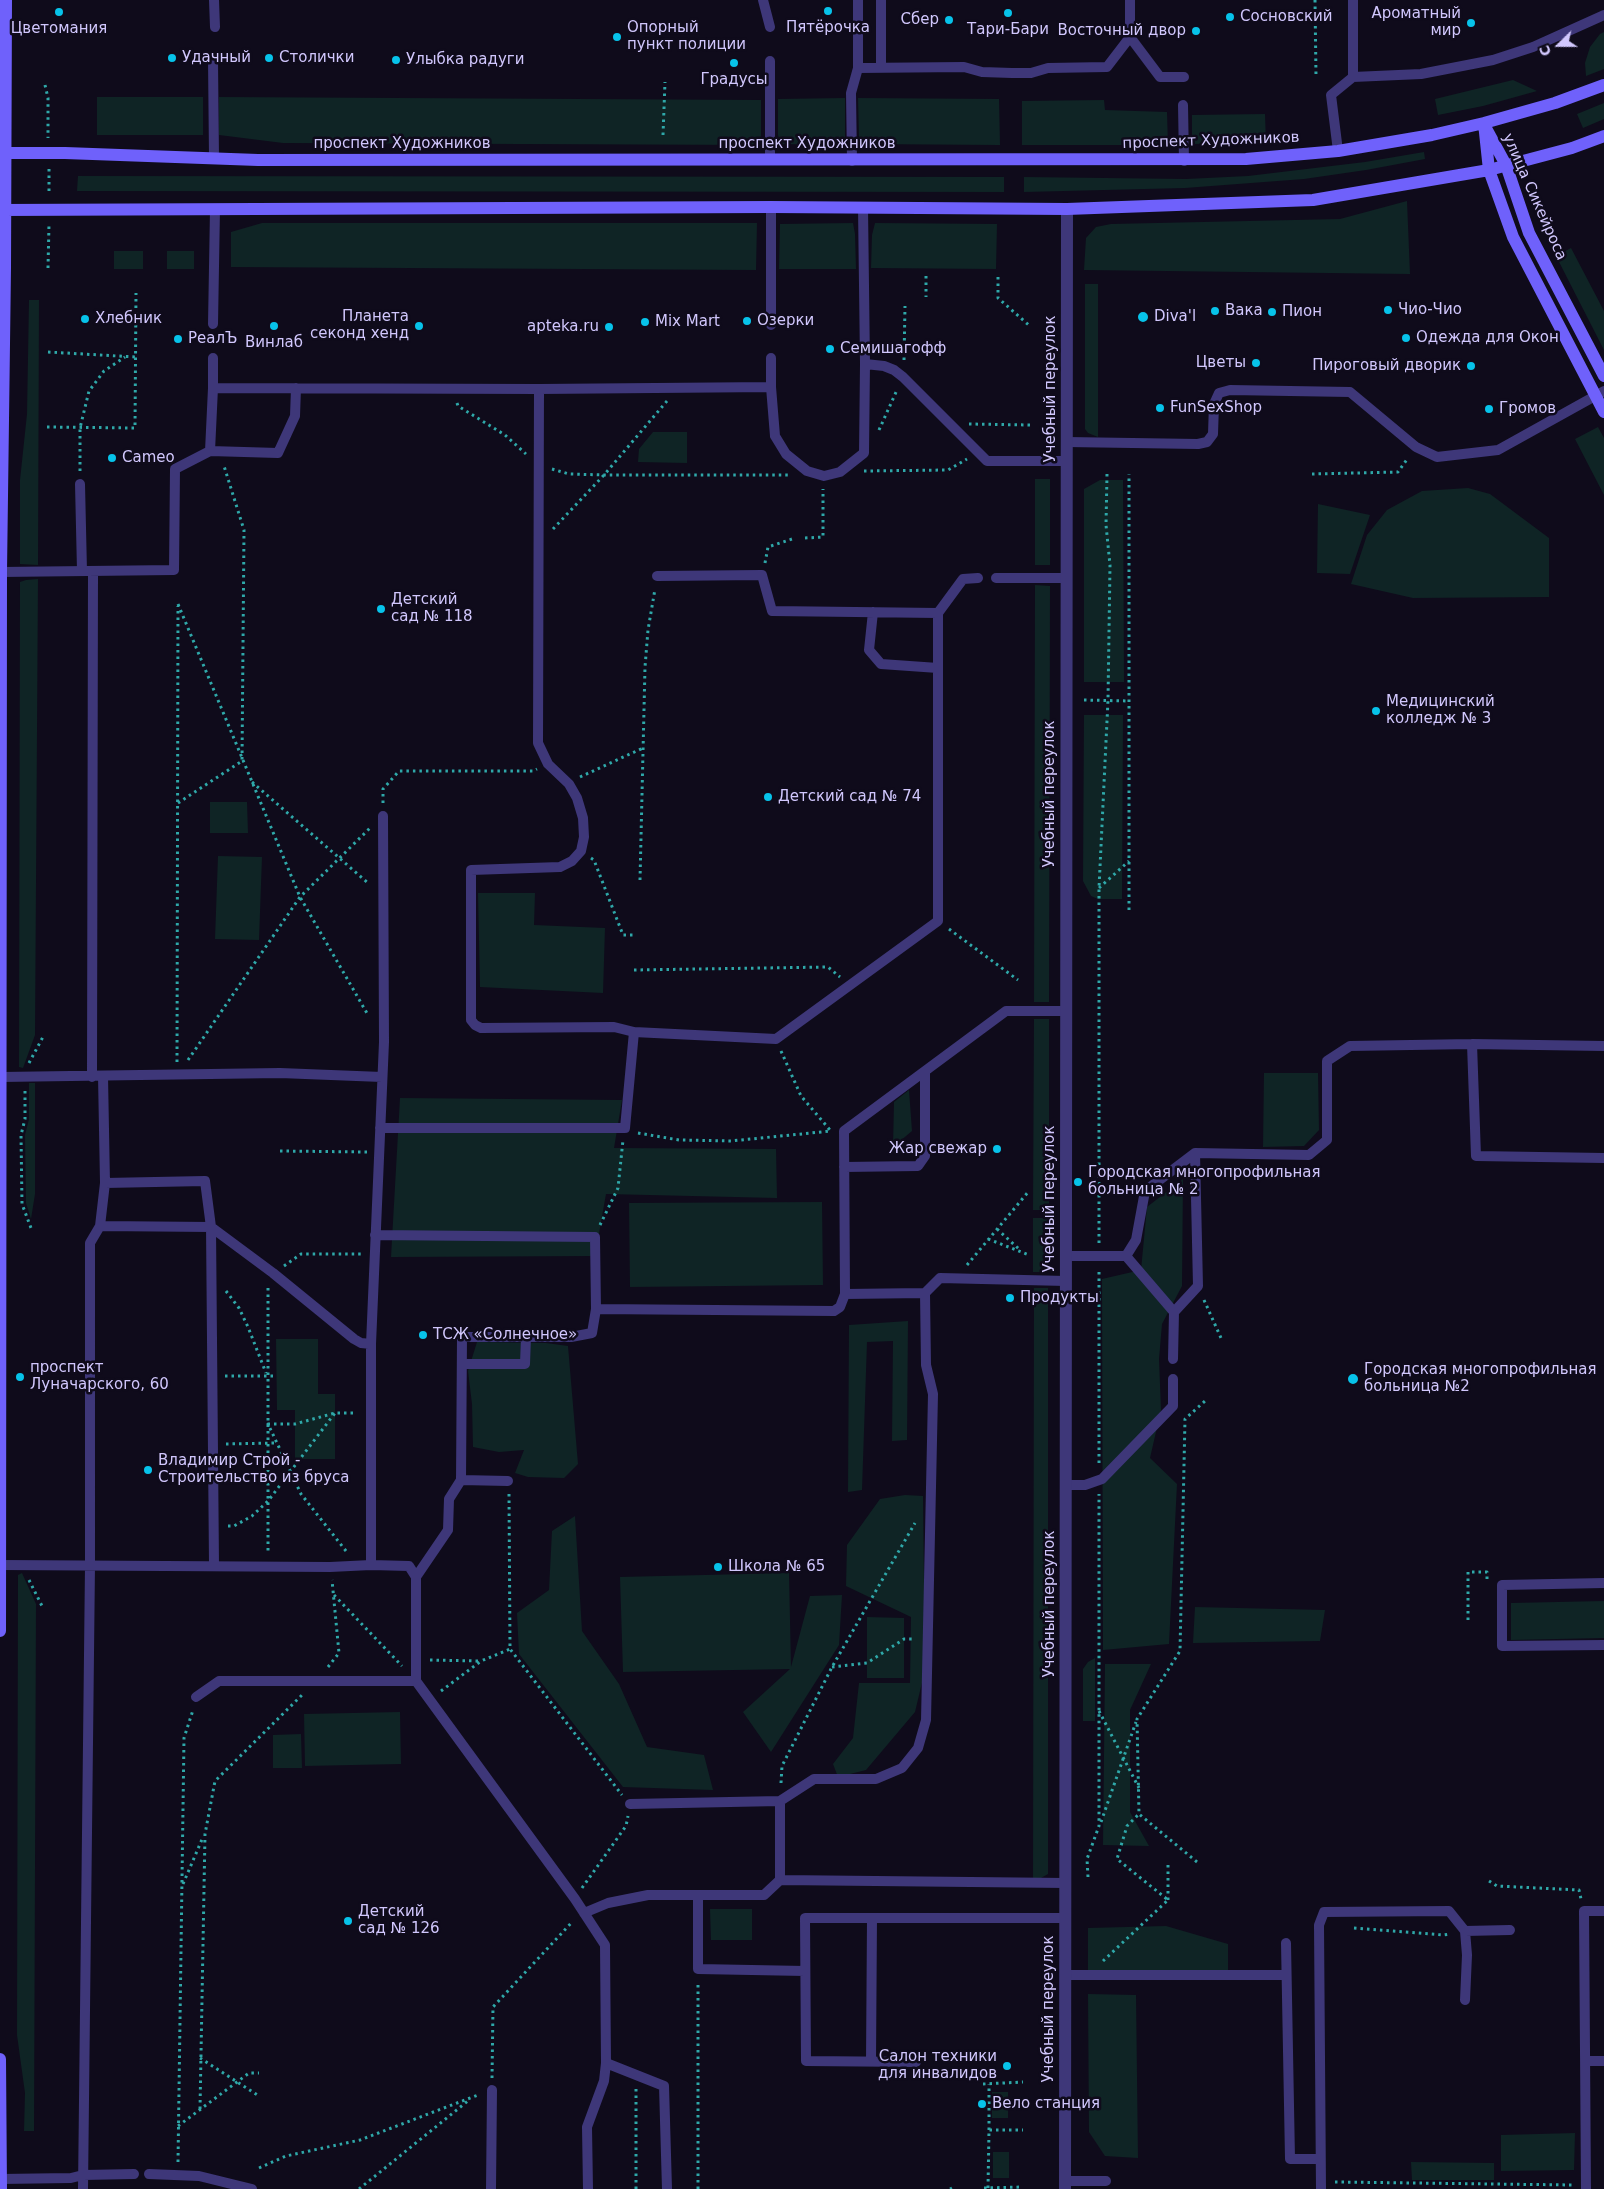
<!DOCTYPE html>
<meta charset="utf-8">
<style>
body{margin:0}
#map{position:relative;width:1604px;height:2189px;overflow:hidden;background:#0f0b1b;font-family:"DejaVu Sans",sans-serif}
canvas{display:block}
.north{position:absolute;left:1534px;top:20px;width:50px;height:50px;-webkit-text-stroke:4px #0f0b1b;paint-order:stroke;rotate:248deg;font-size:14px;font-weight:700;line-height:20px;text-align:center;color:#d1c7fd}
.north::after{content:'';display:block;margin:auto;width:18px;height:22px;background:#d1c7fd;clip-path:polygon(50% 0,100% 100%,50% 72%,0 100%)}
</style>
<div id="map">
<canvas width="1604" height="2189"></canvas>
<div class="north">С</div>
</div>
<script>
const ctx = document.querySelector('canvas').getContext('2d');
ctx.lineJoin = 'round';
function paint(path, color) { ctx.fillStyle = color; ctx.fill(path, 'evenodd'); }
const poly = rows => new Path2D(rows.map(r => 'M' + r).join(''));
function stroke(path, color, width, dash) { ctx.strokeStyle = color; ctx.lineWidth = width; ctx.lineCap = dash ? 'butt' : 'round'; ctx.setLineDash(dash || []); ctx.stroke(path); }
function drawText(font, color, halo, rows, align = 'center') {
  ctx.font = font + ' "DejaVu Sans",sans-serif'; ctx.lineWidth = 5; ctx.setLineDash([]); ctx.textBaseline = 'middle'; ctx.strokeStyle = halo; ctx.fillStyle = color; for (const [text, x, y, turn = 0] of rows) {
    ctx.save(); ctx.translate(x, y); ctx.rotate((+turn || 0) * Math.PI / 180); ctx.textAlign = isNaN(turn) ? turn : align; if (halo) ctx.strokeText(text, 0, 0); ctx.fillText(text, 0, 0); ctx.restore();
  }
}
const green = poly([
 [1604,32,1604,69,1586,76,1585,63,1590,47,1600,34],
 [1513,80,1537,91,1483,106,1438,115,1435,99],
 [97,97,203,97,203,135,97,135],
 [219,97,761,100,761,136,759,145,283,143,219,135],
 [845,98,845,138,842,145,780,144,778,135,778,99],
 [858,98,999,99,1000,145,862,144,859,138],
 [1104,100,1105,110,1167,112,1168,145,1022,145,1022,101],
 [1604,103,1604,119,1583,128,1577,114],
 [1265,114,1266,143,1192,144,1192,115],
 [1424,152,1425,159,1366,170,1304,179,1185,188,1024,192,1024,177,1186,179,1248,176,1365,162],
 [78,176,1004,177,1004,192,77,191],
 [1407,201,1410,274,1084,270,1086,238,1096,227,1111,224,1340,219],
 [262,223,757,223,756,270,231,267,231,232],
 [853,223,855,234,856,269,779,269,780,224],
 [875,223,997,224,996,269,871,268,872,235],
 [1571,248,1604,311,1604,350,1556,256],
 [114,251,143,251,143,269,114,269],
 [167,251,194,251,194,269,167,269],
 [1085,284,1098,284,1098,437,1088,433,1085,429],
 [29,300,39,300,38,565,20,564,20,480,27,414],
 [1598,427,1604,438,1604,495,1575,439],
 [653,432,687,432,687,463,638,462,639,449],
 [1035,479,1050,479,1050,565,1035,565],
 [1100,480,1123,480,1124,682,1084,682,1084,489],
 [1468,488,1490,494,1549,538,1549,597,1413,598,1351,584,1367,535,1387,510,1422,491],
 [1318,504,1370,515,1350,574,1317,573],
 [38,579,35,1035,23,1068,19,1067,20,582,26,580],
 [1035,585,1050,586,1049,1002,1034,1002],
 [1084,715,1123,715,1122,899,1098,899,1091,896,1083,881],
 [210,802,247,802,248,833,210,833],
 [218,856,262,857,259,940,215,939],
 [478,893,535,893,534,925,605,928,603,993,480,987],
 [1034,1019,1049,1019,1049,1210,1033,1210],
 [1264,1073,1318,1073,1319,1130,1304,1146,1263,1147],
 [29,1083,35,1083,35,1194,31,1219,26,1203,25,1135,29,1119],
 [909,1090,912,1131,893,1147,894,1102],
 [400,1098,622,1100,614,1148,776,1149,777,1198,606,1194,595,1256,391,1257],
 [1183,1179,1182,1286,1162,1324,1159,1359,1161,1410,1150,1458,1177,1484,1169,1644,1103,1650,1102,1279,1141,1270,1147,1207],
 [822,1202,823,1285,630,1287,629,1203],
 [1033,1218,1049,1218,1049,1272,1033,1272],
 [1034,1288,1048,1288,1048,1874,1041,1878,1033,1879],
 [908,1321,907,1440,892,1441,893,1341,867,1342,862,1490,848,1492,849,1325],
 [276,1339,318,1339,318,1394,335,1394,335,1459,295,1459,295,1410,277,1410],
 [477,1342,546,1343,568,1346,578,1464,564,1478,528,1477,515,1473,524,1450,499,1452,473,1447,472,1404,468,1371],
 [905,1495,923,1496,925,1670,915,1712,866,1770,838,1777,833,1764,853,1738,859,1683,910,1683,911,1617,846,1586,847,1545,880,1499],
 [575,1516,582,1631,619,1684,647,1747,704,1755,713,1790,623,1787,519,1654,517,1613,549,1590,552,1531],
 [22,1573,36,1604,34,2131,24,2131,25,2093,17,2035,18,1575],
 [789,1573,791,1667,810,1596,842,1595,839,1645,771,1752,743,1712,790,1669,623,1672,620,1577],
 [1604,1601,1604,1638,1511,1640,1511,1603],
 [1195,1607,1325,1610,1320,1641,1193,1643],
 [867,1617,904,1618,904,1678,867,1678],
 [1095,1658,1095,1721,1083,1721,1083,1669,1088,1662],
 [1105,1664,1151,1664,1130,1710,1130,1812,1149,1846,1103,1845],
 [400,1712,401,1764,305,1766,304,1714],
 [301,1734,302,1768,273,1768,273,1735],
 [710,1909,752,1909,752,1940,711,1940],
 [1166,1926,1228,1944,1228,1975,1088,1975,1088,1928],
 [1088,1994,1136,1995,1138,2158,1105,2156,1089,2132],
 [992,2092,1008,2092,1008,2118,992,2118],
 [1575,2133,1574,2170,1501,2171,1501,2135],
 [993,2152,1009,2152,1009,2178,993,2178],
 [1411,2162,1494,2163,1494,2180,1412,2180]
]);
const path = poly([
 [1315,0,1316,77],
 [45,85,48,98,48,138],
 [663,135,665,82],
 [49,169,49,195],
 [48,268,49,224],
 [926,276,926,297],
 [998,277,998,298,1031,327],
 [48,352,135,357],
 [904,360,905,306],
 [457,403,458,406,505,435,526,454],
 [969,424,1031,425],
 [47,427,135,428,136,293],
 [879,430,897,390],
 [552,469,569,474,604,475,790,475],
 [80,471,80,428,89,391,104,371,125,357],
 [864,471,948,470,967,459],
 [1312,474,1398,472,1408,458],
 [553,529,604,475,667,401],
 [805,538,823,537,823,489],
 [765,563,768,547,795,538],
 [178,604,300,897,368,1015],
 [1084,700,1129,701],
 [580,777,643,748],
 [252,782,368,883],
 [178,803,242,761,244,530,224,466],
 [383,803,383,789,399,771,533,771,537,769],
 [591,858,594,860,623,935,633,935],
 [640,880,645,667,648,630,655,589],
 [1099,888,1129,861],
 [1129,910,1129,474],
 [949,929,1018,980],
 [634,970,828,967,840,977],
 [781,1051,801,1096,830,1130],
 [188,1060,300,897,370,828],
 [177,1062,178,606],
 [29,1063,44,1035],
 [25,1091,25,1119,21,1135,22,1204,31,1228],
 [638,1133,679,1140,731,1141,831,1131],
 [280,1151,367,1152],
 [600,1225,618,1188,623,1140],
 [997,1229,1019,1249],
 [988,1239,1029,1255],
 [1099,1243,1099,888,1108,700,1110,565,1106,525,1107,474],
 [967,1265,1029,1191],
 [284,1266,301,1254,361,1254],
 [268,1288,268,1554],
 [226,1291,239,1308,248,1327,266,1373],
 [1204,1300,1221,1338],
 [225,1376,276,1376],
 [226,1444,277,1443],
 [1099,1463,1099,1269],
 [509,1494,510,1649,622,1795],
 [228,1526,234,1526,252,1516,268,1501,335,1413],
 [346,1551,301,1494,268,1424,295,1424,335,1413,357,1413],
 [29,1580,43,1608],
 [334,1595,402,1666],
 [1468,1620,1468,1572,1487,1572,1487,1581],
 [430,1660,481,1661],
 [328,1667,339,1653,332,1580],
 [832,1667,867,1663,904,1639,915,1639],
 [441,1691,481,1661,510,1649],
 [1099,1711,1139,1788],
 [781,1783,782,1766,832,1667,915,1523],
 [1101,1822,1136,1722],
 [1197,1862,1139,1814,1137,1719,1180,1651,1185,1419,1205,1401],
 [1088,1877,1087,1859,1099,1826,1099,1494],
 [1489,1881,1497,1886,1579,1890,1581,1899],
 [183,1884,203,1837],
 [582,1888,626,1826,628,1816],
 [1168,1900,1168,1861],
 [1354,1928,1443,1935,1450,1934],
 [1103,1961,1168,1900,1117,1859,1127,1826,1139,1814],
 [200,2058,259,2096],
 [492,2078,493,2007,573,1921],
 [983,2084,1023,2082],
 [636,2089,636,2189],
 [200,2109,205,1834,215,1781,302,1695],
 [178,2126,249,2073,259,2073],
 [989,2130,989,2084],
 [178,2162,184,1738,193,1710],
 [259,2168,286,2156,360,2140,478,2095],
 [1335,2182,1573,2185],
 [984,2188,1023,2187],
 [988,2188,989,2130,1023,2130],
 [359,2189,469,2100],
 [698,2189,698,1982],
 [950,2189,952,2188]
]);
const lane = poly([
 [214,0,215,27],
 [763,0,770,27],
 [1130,0,1130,37,1160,77,1184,77],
 [213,60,214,158],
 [858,68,964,67,982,72,1012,73,1031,73,1048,68,1107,67,1130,37],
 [881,68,881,0],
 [1353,77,1421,74,1493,60,1533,47,1604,15],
 [1183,105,1184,161],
 [1338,151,1331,95,1353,77,1353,0],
 [770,160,770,61],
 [852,161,851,93,858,68,858,0],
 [863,207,865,364,884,366,894,370,903,377,987,461,1067,461],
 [213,324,215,209],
 [771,325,771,207],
 [213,358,213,388,539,389,771,387,771,358],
 [771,387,775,436,786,454,807,471,824,476,840,472,864,453,865,364],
 [539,389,538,743,548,764,569,784,577,798,583,818,584,837,581,851,572,861,560,867,471,870,471,1020,475,1025,481,1028,614,1027,634,1032,776,1039,938,921,938,613],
 [1067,442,1198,444,1207,442,1213,434,1214,404,1219,393,1230,390,1350,392,1416,447,1437,457,1498,450,1604,391],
 [210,451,278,453,295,416,296,388],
 [80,484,82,571],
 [1,572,174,570,175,469,210,451,213,388],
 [657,576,762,575,772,611,938,613,963,579,978,578],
 [996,578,1067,578],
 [873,612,869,650,881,664,938,668],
 [1472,1044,1476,1156,1604,1158],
 [1,1077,280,1073,382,1077],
 [92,1077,93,571],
 [380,1128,625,1128,634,1032],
 [844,1167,918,1166,925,1156,925,1072],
 [105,1183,205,1181,211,1227,214,1565],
 [100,1226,211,1227,273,1273,354,1339,361,1343,371,1344],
 [375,1235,595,1237,596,1309,592,1333,571,1337,462,1337,461,1480,508,1481],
 [1066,1256,1126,1256,1174,1312],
 [1126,1256,1136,1240,1145,1191,1195,1153,1309,1155,1327,1140,1327,1061,1350,1046,1472,1044,1604,1046],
 [1066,1281,940,1278,925,1293,845,1294,844,1131,1006,1011,1066,1011],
 [596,1309,834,1311,840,1307,845,1294],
 [1173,1359,1174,1312,1198,1286,1195,1153],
 [463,1364,525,1364,526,1337],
 [1066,1485,1085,1485,1102,1479,1173,1406,1173,1379],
 [0,1565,330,1567,371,1565,409,1566,416,1577,416,1681,219,1681,196,1697],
 [371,1565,371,1344,384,1042,383,816],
 [416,1577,448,1530,449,1499,461,1480],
 [1604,1583,1502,1585,1502,1646,1604,1645],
 [416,1681,575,1899,605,1945,606,2063,604,2081,587,2127,588,2189],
 [780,1801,780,1880,1066,1883],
 [630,1804,780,1801,814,1779,876,1779,902,1768,918,1748,926,1720,933,1394,926,1365,925,1293],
 [698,1896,698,1969,805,1971],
 [584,1913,608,1903,648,1895,764,1895,780,1880],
 [1286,1943,1290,2159,1320,2159],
 [1065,1975,1286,1975],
 [1465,2000,1467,1955,1465,1931],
 [871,2061,872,1918],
 [1585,2061,1604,2061],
 [916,2062,806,2061,805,1918,1066,1918],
 [606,2063,664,2086,667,2189],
 [149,2174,199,2176,252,2189],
 [1,2179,71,2178,83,2175,134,2174],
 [1065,2181,1106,2181],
 [83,2189,90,1565,90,1243,100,1226,105,1183,103,1076],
 [491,2189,492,2090],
 [1321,2189,1319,1925,1324,1912,1449,1911,1465,1931,1510,1930],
 [1586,2189,1584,1911,1604,1911]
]);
const street = poly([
 [1065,2189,1067,209]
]);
const secondary = poly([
 [1484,123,1489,170,1513,237,1604,412],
 [1487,130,1506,165,1529,233,1604,376],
 [0,153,65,153,258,160,1246,159,1338,151,1432,135,1484,123,1555,103,1604,85],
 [0,210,771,207,1067,209,1313,200,1489,170,1572,148,1604,136],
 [0,1631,1,572,5,268,6,0],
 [0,2059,1,2189]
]);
const markers = [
 [828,11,5,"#07c3ea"],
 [59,12,5,"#07c3ea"],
 [1008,13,5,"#07c3ea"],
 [1230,17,5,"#07c3ea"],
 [949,20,5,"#07c3ea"],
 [1471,23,5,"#07c3ea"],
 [1196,31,5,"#07c3ea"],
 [617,37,5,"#07c3ea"],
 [172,58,5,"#07c3ea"],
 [269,58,5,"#07c3ea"],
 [396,60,5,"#07c3ea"],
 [734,63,5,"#07c3ea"],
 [1388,310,5,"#07c3ea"],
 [1215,311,5,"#07c3ea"],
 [1272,312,5,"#07c3ea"],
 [1143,317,6,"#07c3ea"],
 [85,319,5,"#07c3ea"],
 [747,321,5,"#07c3ea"],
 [645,322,5,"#07c3ea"],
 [274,326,5,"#07c3ea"],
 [419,326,5,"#07c3ea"],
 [609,327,5,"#07c3ea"],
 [1406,338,5,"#07c3ea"],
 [178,339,5,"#07c3ea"],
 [830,349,5,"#07c3ea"],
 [1256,363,5,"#07c3ea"],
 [1471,366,5,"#07c3ea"],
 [1160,408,5,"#07c3ea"],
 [1489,409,5,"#07c3ea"],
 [112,458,5,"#07c3ea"],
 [381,609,5,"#07c3ea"],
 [1376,711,5,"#07c3ea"],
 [768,797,5,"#07c3ea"],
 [997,1149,5,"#07c3ea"],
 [1078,1182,5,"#07c3ea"],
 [1010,1298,5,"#07c3ea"],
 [423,1335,5,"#07c3ea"],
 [20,1377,5,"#07c3ea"],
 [1353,1379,6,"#07c3ea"],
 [148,1470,5,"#07c3ea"],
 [718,1567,5,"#07c3ea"],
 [348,1921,5,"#07c3ea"],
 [1007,2066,5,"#07c3ea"],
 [982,2104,5,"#07c3ea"]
];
const poiNames = [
 ["Ароматный",1461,14,"right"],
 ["мир",1461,31,"right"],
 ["Сосновский",1240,17],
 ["Сбер",939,20,"right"],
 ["Опорный",627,28],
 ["пункт полиции",627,45],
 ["Пятёрочка",828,28,"center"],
 ["Цветомания",59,29,"center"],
 ["Тари-Бари",1008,30,"center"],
 ["Восточный двор",1186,31,"right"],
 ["Удачный",182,58],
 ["Столички",279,58],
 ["Улыбка радуги",406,60],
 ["Градусы",734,80,"center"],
 ["Чио-Чио",1398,310],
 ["Вака",1225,311],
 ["Пион",1282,312],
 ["Планета",409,317,"right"],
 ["секонд хенд",409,334,"right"],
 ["Diva'l",1154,317],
 ["Хлебник",95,319],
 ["Озерки",757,321],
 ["Mix Mart",655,322],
 ["apteka.ru",599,327,"right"],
 ["Одежда для Окон",1416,338],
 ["РеалЪ",188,339],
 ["Винлаб",274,343,"center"],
 ["Семишагофф",840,349],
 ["Цветы",1246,363,"right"],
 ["Пироговый дворик",1461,366,"right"],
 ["FunSexShop",1170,408],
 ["Громов",1499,409],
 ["Cameo",122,458],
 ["Детский",391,600],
 ["сад № 118",391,617],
 ["Медицинский",1386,702],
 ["колледж № 3",1386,719],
 ["Детский сад № 74",778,797],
 ["Жар свежар",987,1149,"right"],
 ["Городская многопрофильная",1088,1173],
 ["больница № 2",1088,1190],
 ["Продукты",1020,1298],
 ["ТСЖ «Солнечное»",433,1335],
 ["проспект",30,1368],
 ["Луначарского, 60",30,1385],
 ["Городская многопрофильная",1364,1370],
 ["больница №2",1364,1387],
 ["Владимир Строй -",158,1461],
 ["Строительство из бруса",158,1478],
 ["Школа № 65",728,1567],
 ["Детский",358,1912],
 ["сад № 126",358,1929],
 ["Салон техники",997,2057,"right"],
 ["для инвалидов",997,2074,"right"],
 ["Вело станция",992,2104]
];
const streetNames = [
 ["проспект Художников",1211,141,-2],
 ["проспект Художников",402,144],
 ["проспект Художников",807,144],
 ["улица Сикейроса",1534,197,66],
 ["Учебный переулок",1051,389,-90],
 ["Учебный переулок",1050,794,-90],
 ["Учебный переулок",1050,1199,-90],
 ["Учебный переулок",1050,1604,-90],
 ["Учебный переулок",1049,2009,-90]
];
paint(green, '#0f2425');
stroke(path, '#2fa8a9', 3, [2.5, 4]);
stroke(lane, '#3e3779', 10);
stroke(street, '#3e3779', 12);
stroke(secondary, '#6f61fb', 12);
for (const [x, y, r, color] of markers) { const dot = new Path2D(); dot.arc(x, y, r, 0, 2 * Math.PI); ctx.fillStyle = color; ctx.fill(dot); stroke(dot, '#0f0b1b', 2); }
drawText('15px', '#d1c7fd', '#0f0b1b', poiNames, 'left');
drawText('15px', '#d1c7fd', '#0f0b1b', streetNames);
</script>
